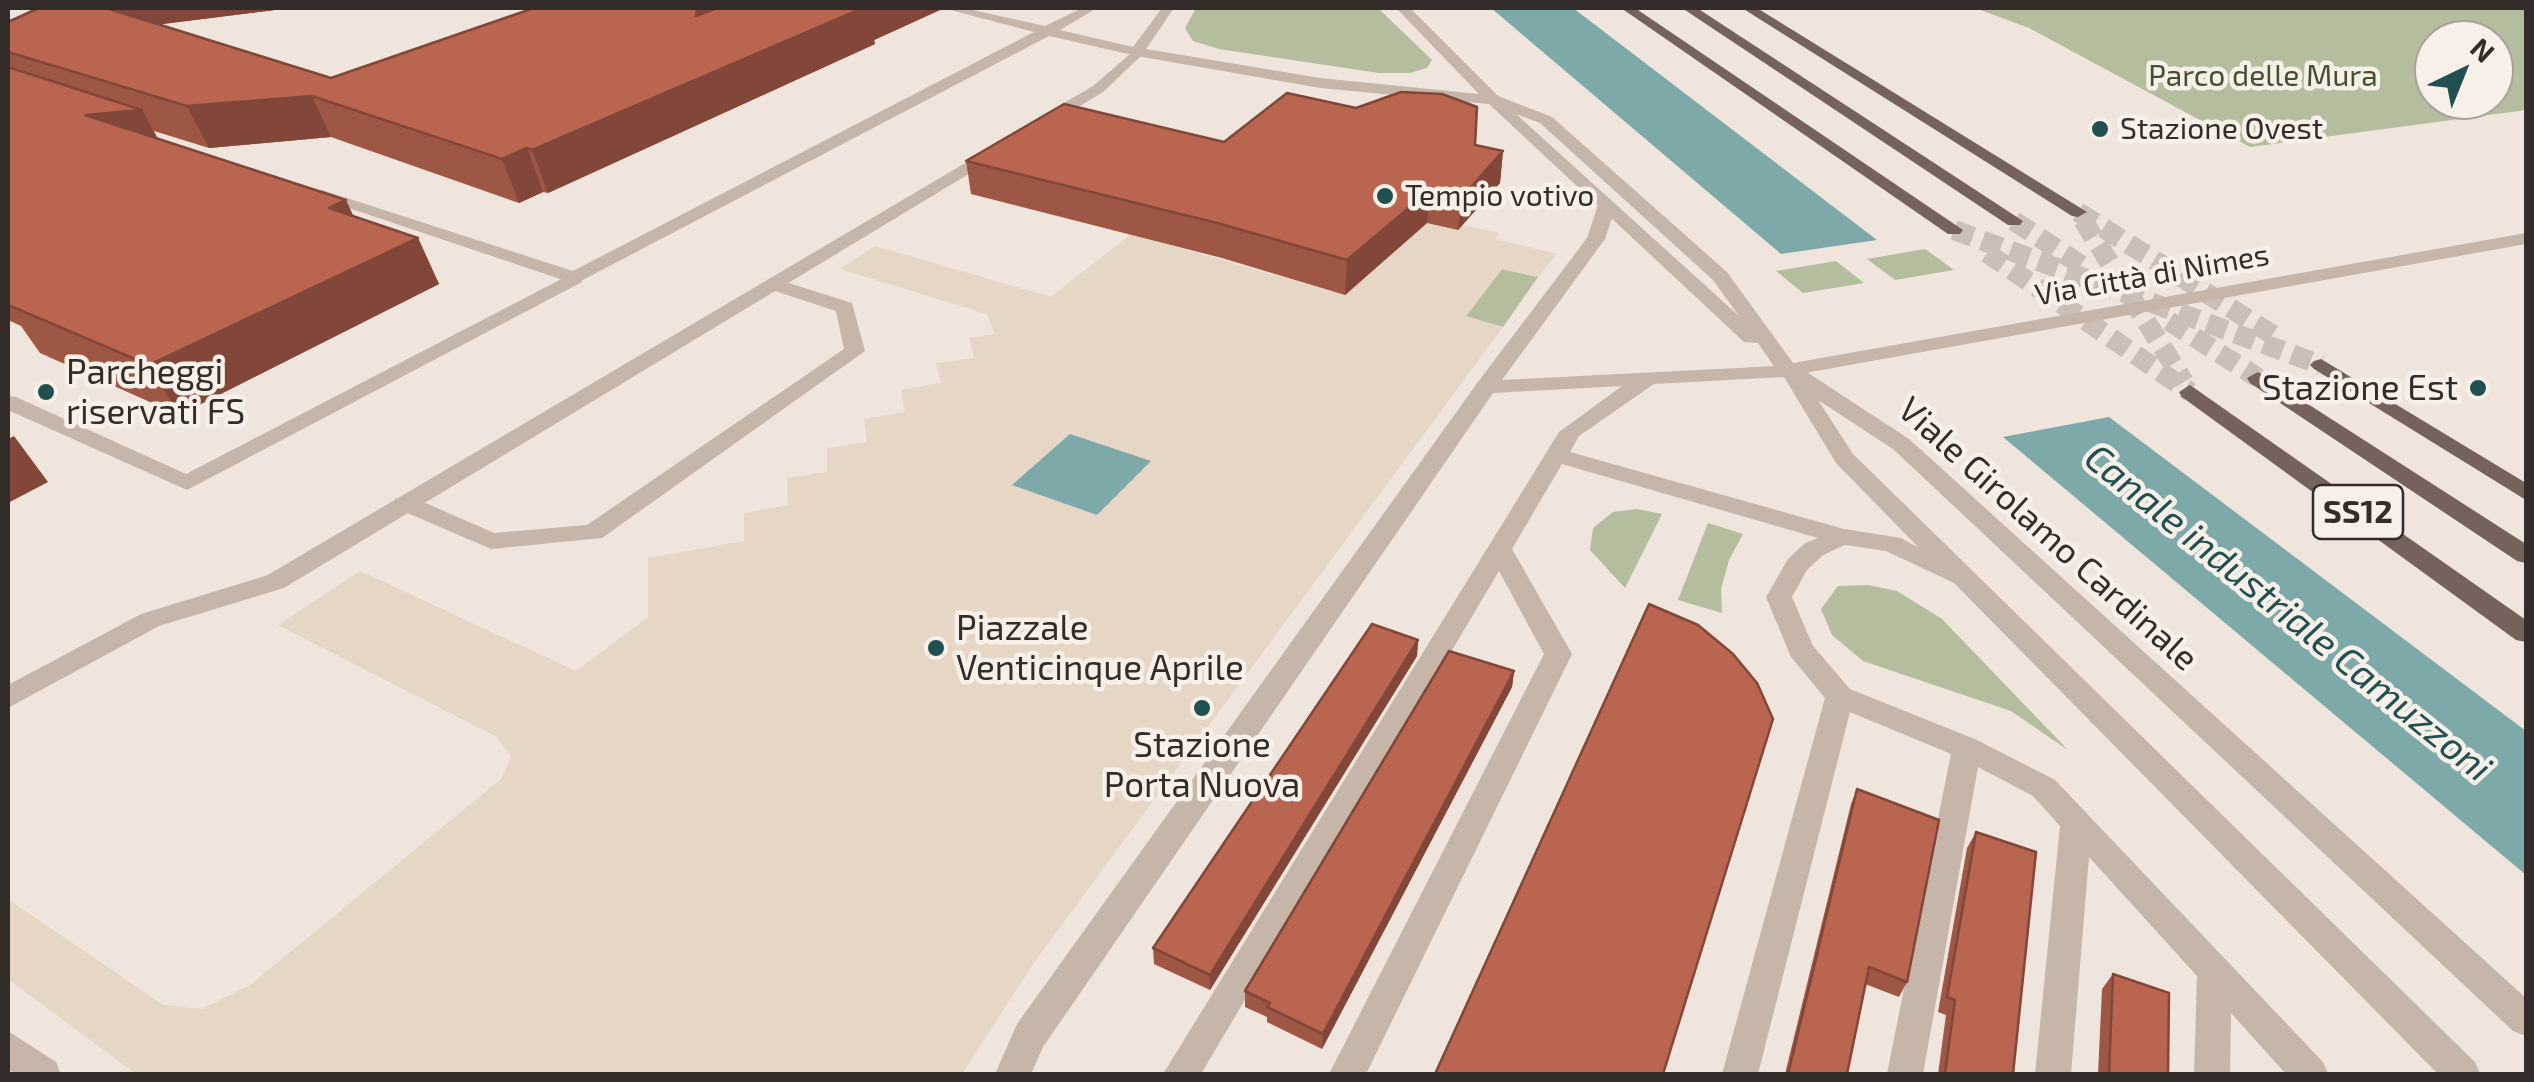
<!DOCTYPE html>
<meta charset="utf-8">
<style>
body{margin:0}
#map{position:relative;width:2534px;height:1082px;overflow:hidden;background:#efe5dc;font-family:"Exo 2",sans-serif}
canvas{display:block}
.frame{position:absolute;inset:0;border:10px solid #342c28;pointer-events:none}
.north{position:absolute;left:2414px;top:20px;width:100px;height:100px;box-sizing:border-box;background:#f7f0e8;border:2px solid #a9a29b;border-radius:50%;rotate:43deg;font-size:28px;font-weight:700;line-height:40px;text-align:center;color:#342c28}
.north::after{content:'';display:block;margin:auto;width:35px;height:45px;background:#225051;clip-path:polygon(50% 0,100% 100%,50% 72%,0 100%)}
</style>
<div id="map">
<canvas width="2534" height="1082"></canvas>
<div class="frame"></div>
<div class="north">N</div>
</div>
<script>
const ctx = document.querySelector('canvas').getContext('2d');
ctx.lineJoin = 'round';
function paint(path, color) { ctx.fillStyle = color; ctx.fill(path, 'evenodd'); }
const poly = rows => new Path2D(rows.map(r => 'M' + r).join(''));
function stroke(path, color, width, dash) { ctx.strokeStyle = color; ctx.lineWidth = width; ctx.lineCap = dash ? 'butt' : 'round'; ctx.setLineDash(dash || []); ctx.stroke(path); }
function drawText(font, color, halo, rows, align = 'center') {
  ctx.font = font + ' "Exo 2",sans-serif'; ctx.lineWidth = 9; ctx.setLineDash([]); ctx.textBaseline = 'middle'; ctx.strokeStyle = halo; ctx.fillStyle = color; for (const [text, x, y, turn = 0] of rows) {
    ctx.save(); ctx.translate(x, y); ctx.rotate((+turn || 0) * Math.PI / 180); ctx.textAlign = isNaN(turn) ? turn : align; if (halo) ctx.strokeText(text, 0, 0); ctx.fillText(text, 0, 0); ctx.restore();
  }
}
const green = poly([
 [1196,8,1378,8,1432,60,1427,68,1410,73,1379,73,1219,49,1193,41,1185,28],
 [1975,8,2526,8,2526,110,2250,147,2029,28],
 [2434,40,2494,40,2494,100,2434,100],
 [1925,249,1954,270,1895,280,1867,259],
 [1836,261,1864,283,1803,293,1776,271],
 [1502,269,1538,277,1503,327,1465,317],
 [1637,509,1662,514,1625,588,1590,550,1593,528,1613,512],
 [1708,523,1743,534,1729,560,1721,589,1722,613,1678,600],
 [1868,585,1897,591,1942,619,2068,750,2011,711,1863,661,1832,635,1821,609,1838,586]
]);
const plaza = poly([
 [1433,218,1499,233,1495,239,1557,254,1538,277,1502,269,1466,316,1503,327,1035,961,962,1074,136,1074,8,979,8,899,163,1005,202,1009,250,985,501,779,511,757,497,737,278,625,360,571,576,671,648,617,648,558,744,541,744,513,788,505,787,478,827,472,827,448,867,442,864,419,905,412,901,390,941,383,936,363,974,358,969,338,995,334,987,314,840,269,875,246,1051,297,1131,234,1345,295]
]);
const water = poly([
 [1491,8,1573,8,1877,240,1781,254],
 [2109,417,2526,731,2526,875,2003,437],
 [1070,434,1151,461,1097,515,1012,485]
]);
const primaryTunnel = poly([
 [2078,212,2281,340],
 [2083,220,2184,382],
 [2014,221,2089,270],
 [1954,230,2321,365],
 [1987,253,2190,392],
 [2169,321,2258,378]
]);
const service = poly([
 [1607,200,1616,205,1605,239,1502,380,1796,365,1909,439,2526,998,2526,1036,2513,1031,1893,449,1818,400,1853,454,2475,1062,2480,1074,2438,1074,1954,583,1886,551,1845,545,1823,555,1807,570,1792,597,1813,646,1850,689,1977,740,2055,780,2323,1062,2328,1074,2286,1074,2231,1013,2230,1074,2194,1074,2197,976,2089,857,2071,1074,2035,1074,2060,826,2033,796,1978,767,1923,1074,1887,1074,1951,754,1850,712,1758,1074,1722,1074,1825,698,1791,657,1766,597,1788,559,1805,543,1818,538,1562,464,1512,549,1572,654,1366,1074,1329,1074,1544,654,1499,571,1201,1074,1163,1074,1559,432,1622,386,1493,393,1043,1047,1031,1074,995,1074,1017,1024,1478,382,1587,238,1598,205,1607,200],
 [1784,377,1836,463,1919,548,1901,538,1844,529,1570,452,1579,436,1654,384,1784,377],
 [773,278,852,303,865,351,602,538,491,549,396,508,393,503,396,498,414,498,494,533,587,525,844,349,836,311,766,288,766,280,773,278],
 [275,573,284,576,288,582,284,588,159,626,8,708,8,685,141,614,275,573],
 [8,1031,56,1062,61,1074,15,1074,8,1069,8,1031]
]);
const minor = poly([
 [1137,48,1144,52,1142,55,1103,92,1047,126,1035,126,1035,120,1093,86,1137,48],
 [994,146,1000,147,1000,155,284,588,266,588,262,582,266,576,994,146],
 [575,272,582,274,582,282,187,490,8,410,8,396,16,397,186,474,575,272]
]);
const tertiary = poly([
 [943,8,964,8,1045,26,1082,8,1097,8,1060,30,1133,47,1162,8,1174,8,1146,49,1320,78,1479,94,1396,8,1410,8,1498,96,1552,117,1727,272,1793,363,2526,233,2526,244,1788,376,1780,375,1758,343,1744,342,1489,104,1320,88,1137,56,1049,36,575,284,307,194,322,190,573,271,1034,32,943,8],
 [1516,114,1540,123,1713,280,1739,316,1516,114]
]);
const primary = poly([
 [1621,8,1635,8,1963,230,1960,234,1948,234,1621,8],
 [1682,8,1697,8,2023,221,2020,225,2008,225,1682,8],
 [1742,8,1757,8,2087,212,2078,217,2072,216,1742,8],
 [2321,359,2526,483,2526,500,2314,369,2310,365,2314,361,2321,359],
 [2258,372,2526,544,2526,563,2517,561,2250,383,2247,378,2258,372],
 [2190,385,2526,620,2526,642,2516,640,2182,397,2179,392,2190,385]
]);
const wall = poly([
 [39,8,291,8,160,24,331,78,711,8,711,10,717,8,940,8,940,10,874,40,875,44,548,193,543,192,519,203,331,137,209,148,154,131,158,139,346,200,353,216,418,238,439,284,179,415,40,353,21,326,8,320,8,22],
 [1356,108,1475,145,1503,151,1500,183,1458,230,1427,223,1345,295,1222,258,971,194,966,161,1224,142],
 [1418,640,1417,656,1210,990,1154,964,1153,948],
 [1514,671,1512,687,1322,1049,1267,1022,1267,1017,1245,1007,1245,991],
 [1857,789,1907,982,1899,997,1865,984,1847,1074,1785,1074,1851,804],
 [1976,832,2013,1074,1938,1074,1946,1015,1938,1012,1967,848],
 [2113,974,2168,1074,2098,1074,2102,989]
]);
const shadedWall = poly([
 [86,8,291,8,100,32],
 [697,8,711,8,706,54,696,16],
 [863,8,940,8,940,10,874,40,875,44,548,193,532,150],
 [312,96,331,137,209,148,187,106],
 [142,110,165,152,85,115],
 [527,148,543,192,519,203,502,159],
 [1503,151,1500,183,1458,230,1462,197],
 [1430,190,1427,223,1345,295,1347,260],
 [346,200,367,246,329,208],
 [418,238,439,284,179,415,149,365],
 [14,436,48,482,8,503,8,439],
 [1418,640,1417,656,1210,990,1210,975],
 [1514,671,1512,687,1322,1049,1323,1034]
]);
const building = poly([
 [39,8,106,8,331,78,534,8,697,8,696,16,717,8,863,8,532,150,527,148,502,159,312,96,187,106,8,52,8,22,39,8],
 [8,67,142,110,85,115,346,200,329,208,418,238,149,365,8,305,8,67],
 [1401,92,1442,94,1477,107,1475,145,1503,151,1462,197,1430,190,1347,260,1221,224,966,161,1064,104,1224,142,1287,93,1356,108,1401,92],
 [1649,604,1698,625,1733,654,1757,683,1773,719,1663,1074,1435,1074,1649,604],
 [1372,624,1418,640,1210,975,1153,948,1372,624],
 [1449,651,1514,671,1323,1034,1267,1007,1270,1003,1245,991,1449,651],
 [1857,789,1939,820,1907,982,1869,967,1847,1074,1788,1074,1857,789],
 [1976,832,2036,852,2013,1074,1945,1074,1955,1000,1947,997,1976,832],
 [2113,974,2169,993,2168,1074,2109,1074,2113,974]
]);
const markers = [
 [2100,129,10,"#225051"],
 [1385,196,10,"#225051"],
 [2478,388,10,"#225051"],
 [46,392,10,"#225051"],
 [936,648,10,"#225051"],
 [1202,708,10,"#225051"]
];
const farParknames = [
 ["Parco delle Mura",2263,76]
];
const farPoinames = [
 ["Stazione Ovest",2120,129],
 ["Tempio votivo",1405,196]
];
const farStreetnames = [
 ["Via Città di Nimes",2152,275,-10]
];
const shields = [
 [2358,512,90]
];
const shieldNames = [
 ["SS12",2358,512]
];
const poiNames = [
 ["Parcheggi",66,372],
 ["riservati FS",66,412],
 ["Stazione Est",2458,388,"right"],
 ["Piazzale",956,628],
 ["Venticinque Aprile",956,668],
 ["Stazione",1202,745,"center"],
 ["Porta Nuova",1202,785,"center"]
];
const streetNames = [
 ["Viale Girolamo Cardinale",2048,534,42]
];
const waterNames = [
 ["Canale industriale Camuzzoni",2288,613,39]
];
paint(green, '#b4bd9e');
paint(plaza, '#e6d6c5');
paint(water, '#7ea9a9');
stroke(primaryTunnel, '#cac0b8', 20, [20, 10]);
paint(service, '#c6b5a9');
paint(minor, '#c6b5a9');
paint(tertiary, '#c6b5a9');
paint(primary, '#75625b');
paint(wall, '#9f5745');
paint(shadedWall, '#824738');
paint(building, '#b96550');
stroke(building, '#824738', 2.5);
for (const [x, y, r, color] of markers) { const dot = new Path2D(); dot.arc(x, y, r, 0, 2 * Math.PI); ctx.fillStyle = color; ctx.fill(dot); stroke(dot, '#f7f0e8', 4); }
drawText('30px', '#45502f', '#f7f0e8', farParknames);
drawText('30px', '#342c28', '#f7f0e8', farPoinames, 'left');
drawText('30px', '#342c28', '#f7f0e8', farStreetnames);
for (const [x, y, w] of shields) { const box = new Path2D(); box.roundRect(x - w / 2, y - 27, w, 54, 8); ctx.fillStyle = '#f7f0e8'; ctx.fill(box); stroke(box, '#342c28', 2.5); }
drawText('bold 32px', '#342c28', null, shieldNames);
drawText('35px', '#342c28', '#f7f0e8', poiNames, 'left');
drawText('35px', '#342c28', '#f7f0e8', streetNames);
drawText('italic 38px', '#225051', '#f7f0e8', waterNames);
</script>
